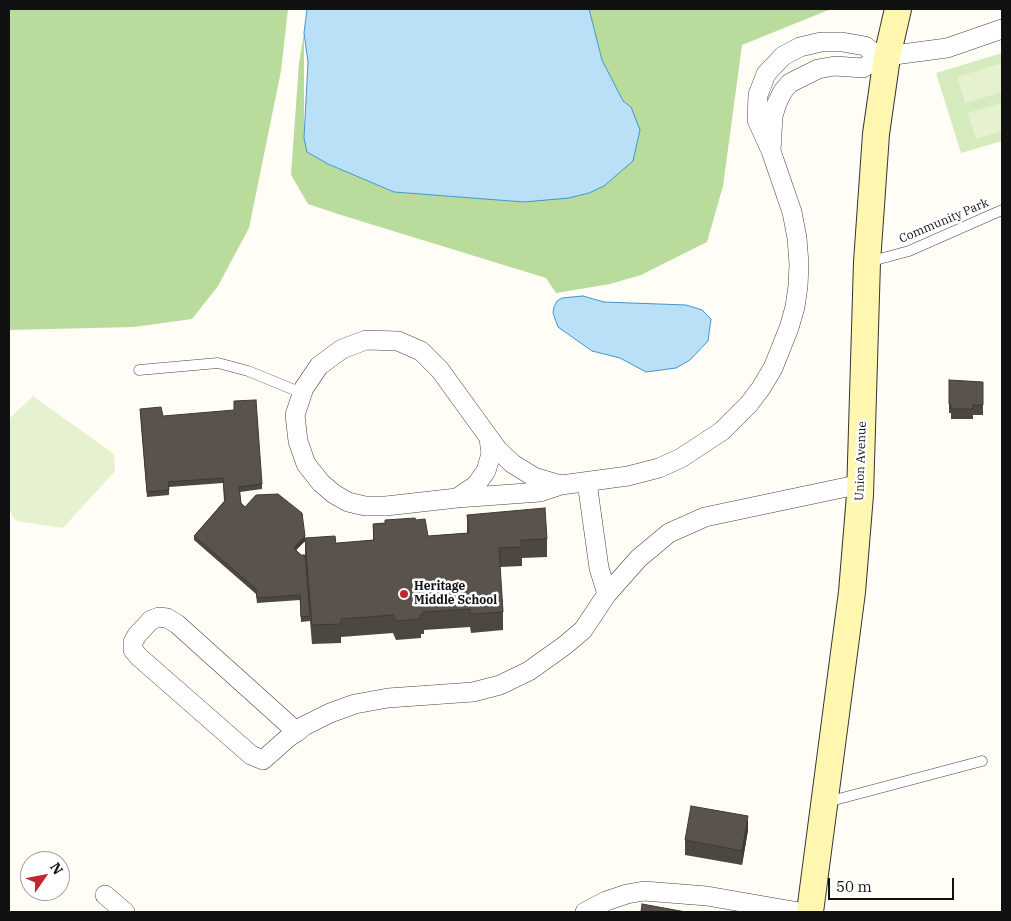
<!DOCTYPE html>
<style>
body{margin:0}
#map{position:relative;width:1011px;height:921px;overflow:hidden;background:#fffdf5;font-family:"IBM Plex Serif",serif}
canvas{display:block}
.frame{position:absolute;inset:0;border:10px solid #111;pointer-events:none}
.north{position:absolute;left:20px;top:851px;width:50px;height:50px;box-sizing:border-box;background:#fff;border:1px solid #a0a0a0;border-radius:50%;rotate:57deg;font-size:14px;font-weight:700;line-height:20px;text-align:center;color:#111}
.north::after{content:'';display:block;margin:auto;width:18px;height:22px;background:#c4262e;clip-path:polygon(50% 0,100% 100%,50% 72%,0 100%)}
.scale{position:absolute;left:828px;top:878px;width:126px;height:22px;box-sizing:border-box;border:2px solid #111;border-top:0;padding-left:6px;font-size:15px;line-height:18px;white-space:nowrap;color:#111;-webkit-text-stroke:4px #fff;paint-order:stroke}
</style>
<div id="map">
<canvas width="1011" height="921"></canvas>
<div class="frame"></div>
<div class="north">N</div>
<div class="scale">50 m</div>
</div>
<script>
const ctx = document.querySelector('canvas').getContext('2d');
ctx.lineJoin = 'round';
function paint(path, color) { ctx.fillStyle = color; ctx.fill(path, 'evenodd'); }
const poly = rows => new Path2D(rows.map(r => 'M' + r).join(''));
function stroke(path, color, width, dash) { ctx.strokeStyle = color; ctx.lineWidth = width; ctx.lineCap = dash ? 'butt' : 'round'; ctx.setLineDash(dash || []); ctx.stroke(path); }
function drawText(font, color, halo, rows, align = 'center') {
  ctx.font = font + ' "IBM Plex Serif",serif'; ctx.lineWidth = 5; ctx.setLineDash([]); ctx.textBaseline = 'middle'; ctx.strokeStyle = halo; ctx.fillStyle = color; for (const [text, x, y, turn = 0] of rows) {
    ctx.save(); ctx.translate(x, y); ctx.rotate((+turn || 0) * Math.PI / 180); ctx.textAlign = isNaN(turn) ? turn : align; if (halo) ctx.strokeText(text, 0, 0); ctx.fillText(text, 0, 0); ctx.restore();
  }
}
const green = poly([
 [1002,53,1002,141,961,153,936,73]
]);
const forest = poly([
 [9,9,288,9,281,71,249,228,218,286,192,319,134,327,9,330],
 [589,9,831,9,742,45,723,186,707,242,641,275,610,284,556,293,546,278,341,215,308,204,291,175,299,63,304,33,304,138,307,152,328,164,394,192,524,202,631,107,623,101,602,60]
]);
const pitch = poly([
 [1002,63,1002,92,965,103,957,77],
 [1002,103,1002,131,976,139,968,113],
 [33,396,114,454,115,471,63,528,16,521,9,510,9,419]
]);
const water = poly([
 [307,9,589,9,602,60,623,101,631,107,640,130,633,161,604,186,589,193,569,198,524,202,394,192,328,164,307,152,304,138,308,62,304,33,307,9],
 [583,296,604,302,686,305,702,310,711,319,708,341,690,360,676,368,646,372,620,358,592,351,558,327,553,313,554,307,557,301,562,298,583,296]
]);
const lane = poly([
 [868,262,909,251,1002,210],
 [139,370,218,363,248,371,302,393],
 [827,802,982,761]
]);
const street = poly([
 [821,42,842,42,865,46,879,57,863,68,835,66,818,69,790,83,783,91,777,103,773,116,771,151,757,120,758,95,766,74,783,56,800,47,821,42],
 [879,57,947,48,1002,29],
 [561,485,534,477,513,464,498,450,440,370,421,351,398,341,366,340,342,349,319,366,304,388,295,415,298,441,306,464,321,483,334,494,348,502,365,506,386,506,457,498,540,492,561,485,628,476,659,468,681,458,722,431,749,404,761,388,773,368,789,328,795,307,798,286,799,264,797,238,792,212,771,151],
 [457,498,476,485,486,471,491,454,489,438],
 [607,594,639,558,669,533,705,517,861,484],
 [297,732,177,624,167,618,159,617,151,620,137,635,133,642,133,650,139,657,251,755,263,760,289,737,297,732,304,726,330,713,355,704,388,698,473,692,500,685,529,671,564,646,583,630,607,594,599,568,587,482],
 [105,895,125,912],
 [585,912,606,901,627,894,644,891,707,896,799,912]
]);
const secondary = poly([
 [810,912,852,592,860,495,867,262,876,134,887,57,898,9]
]);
const wall = poly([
 [983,382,983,415,973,415,973,419,951,419,951,413,949,413,949,404],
 [140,409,262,484,262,489,240,492,241,503,245,507,305,541,296,550,301,555,305,555,305,538,336,544,373,540,373,524,385,523,385,520,416,520,428,536,467,533,467,515,547,539,547,557,522,558,522,566,500,567,503,612,503,630,471,633,470,627,424,630,424,634,421,634,421,638,396,640,393,633,341,637,341,643,312,644,310,621,301,622,300,600,257,603,256,594,194,540,194,536,224,501,223,483,169,487,169,495,147,497],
 [748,830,742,865,685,855,685,840]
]);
const shadedWall = poly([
 [305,536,305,541,294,552,294,548],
 [748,816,748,830,742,865,742,851]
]);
const building = poly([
 [949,380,983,382,983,405,973,405,973,409,951,409,951,404,949,404,949,380],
 [256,400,262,484,239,487,241,503,245,507,256,495,278,494,302,513,305,536,294,548,301,555,305,555,310,616,301,617,300,595,257,598,256,589,194,536,225,501,223,478,168,482,169,490,147,492,140,409,161,407,163,416,234,410,234,401,256,400],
 [545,508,547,539,521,540,522,547,499,548,503,612,471,614,470,609,423,612,424,615,420,615,421,619,396,621,393,615,341,619,341,624,312,625,305,538,335,536,336,544,337,543,374,540,373,524,385,523,385,520,415,518,416,520,425,519,428,536,469,533,467,515,545,508],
 [691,806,748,816,742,851,685,840,691,806],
 [642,904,686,912,641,912,642,904]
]);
const markers = [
 [404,594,5,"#c4262e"]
];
const streetNames = [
 ["Community Park",944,221,-23],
 ["Union Avenue",861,461,-88]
];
const poiNames = [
 ["Heritage",414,587],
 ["Middle School",414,601]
];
paint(green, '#d5ebbd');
paint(forest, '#b9dc9c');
paint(pitch, '#e6f2cf');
paint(water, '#b9e0f7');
stroke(water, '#3f96cf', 1);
stroke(lane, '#444', 11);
stroke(street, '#444', 20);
stroke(secondary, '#333', 28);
stroke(lane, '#fff', 10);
stroke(street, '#fff', 19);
stroke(secondary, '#fff6b0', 26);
paint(wall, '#4d4742');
paint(shadedWall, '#3f3936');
paint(building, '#5a524d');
stroke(building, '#3f3936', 1);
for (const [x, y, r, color] of markers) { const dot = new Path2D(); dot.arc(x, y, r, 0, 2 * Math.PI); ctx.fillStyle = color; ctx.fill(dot); stroke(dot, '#fff', 2); }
drawText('12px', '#111', '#fff', streetNames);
drawText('bold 12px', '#111', '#fff', poiNames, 'left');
</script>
